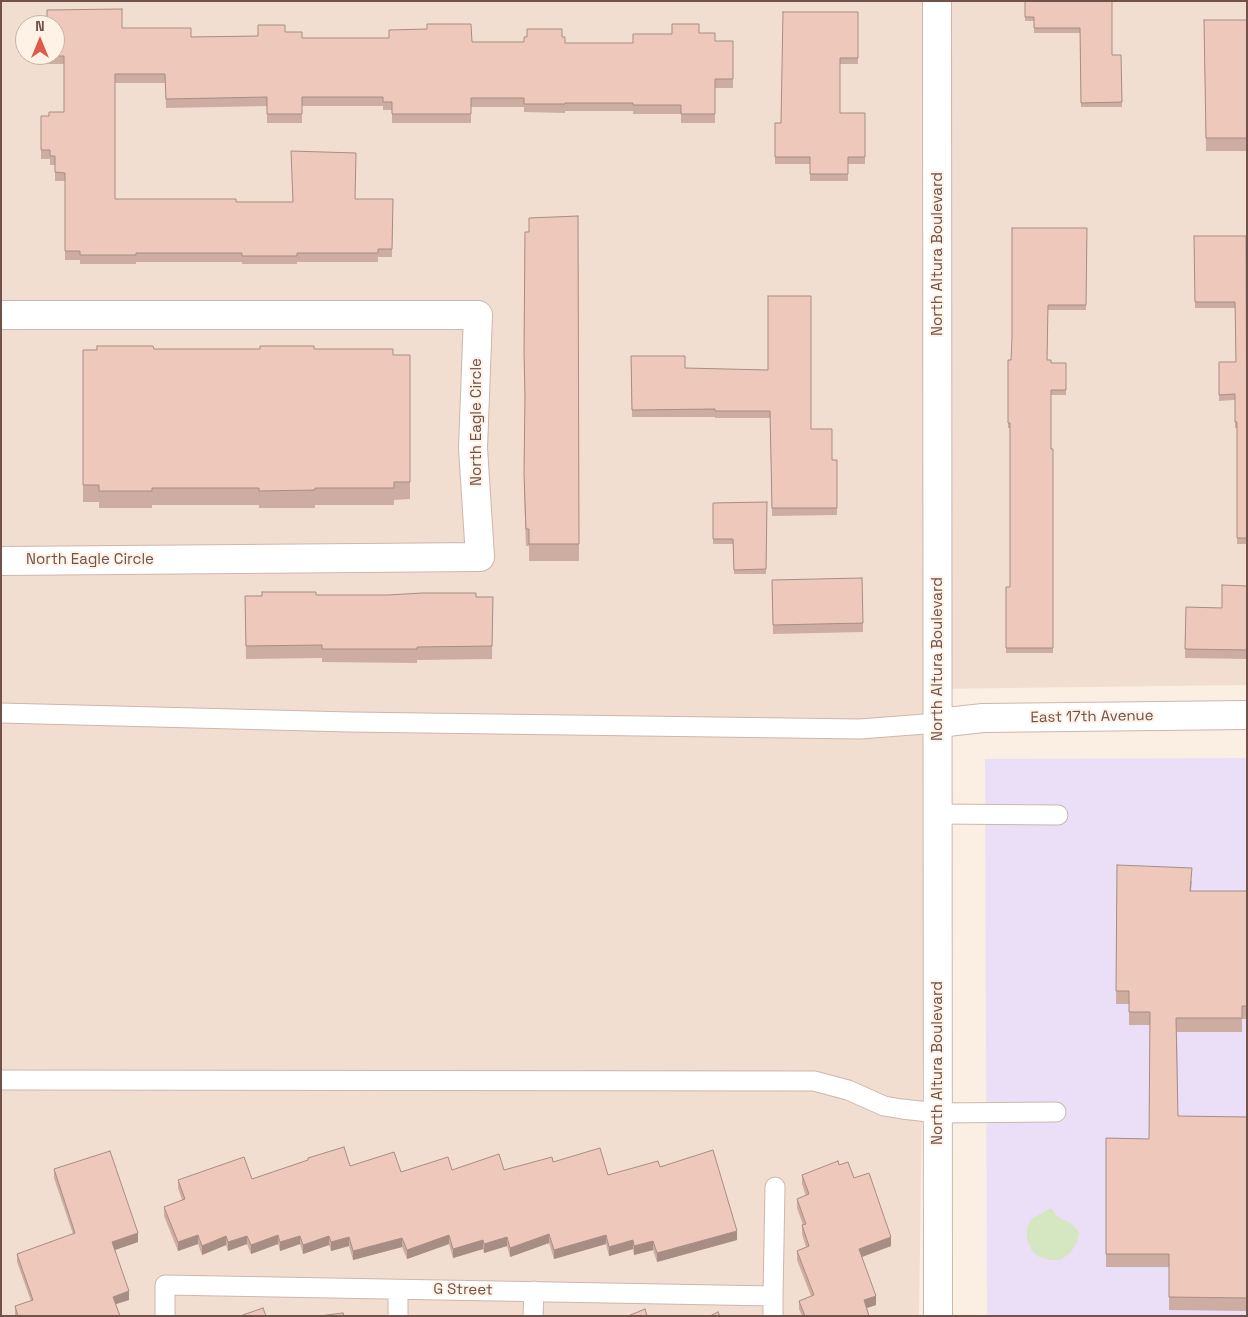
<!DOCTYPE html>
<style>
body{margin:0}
#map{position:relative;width:1248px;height:1317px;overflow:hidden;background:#fbeee2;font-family:"Space Grotesk",sans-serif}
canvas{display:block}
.frame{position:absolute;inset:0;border:2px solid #70524a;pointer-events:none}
.north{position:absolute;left:15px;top:15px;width:50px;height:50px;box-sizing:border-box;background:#fef2e7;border:1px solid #c5b2a8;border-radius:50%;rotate:0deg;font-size:14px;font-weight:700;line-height:20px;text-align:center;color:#70524a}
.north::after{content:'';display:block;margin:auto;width:18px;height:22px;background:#df5a4d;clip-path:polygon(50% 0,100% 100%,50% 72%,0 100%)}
</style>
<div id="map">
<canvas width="1248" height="1317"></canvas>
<div class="frame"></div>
<div class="north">N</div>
</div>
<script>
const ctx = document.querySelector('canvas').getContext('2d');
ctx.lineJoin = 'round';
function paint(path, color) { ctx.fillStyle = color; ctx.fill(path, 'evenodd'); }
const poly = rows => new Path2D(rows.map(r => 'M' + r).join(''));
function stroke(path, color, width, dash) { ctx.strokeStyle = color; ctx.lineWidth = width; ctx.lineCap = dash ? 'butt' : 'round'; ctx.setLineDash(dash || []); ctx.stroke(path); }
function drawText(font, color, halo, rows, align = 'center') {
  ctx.font = font + ' "Space Grotesk",sans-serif'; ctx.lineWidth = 4; ctx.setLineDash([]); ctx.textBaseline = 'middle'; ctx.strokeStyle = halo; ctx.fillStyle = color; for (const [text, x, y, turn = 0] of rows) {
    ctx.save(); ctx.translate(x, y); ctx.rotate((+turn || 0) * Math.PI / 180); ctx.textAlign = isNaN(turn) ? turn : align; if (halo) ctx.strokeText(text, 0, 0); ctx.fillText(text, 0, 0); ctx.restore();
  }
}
const residential = poly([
 [1,1,1247,1,1247,685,928,689,919,1316,1,1316],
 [25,25,55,25,55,55,25,55]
]);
const education = poly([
 [1247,758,1247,1316,987,1316,985,759]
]);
const green = poly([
 [1051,1208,1058,1217,1071,1223,1079,1232,1077,1242,1071,1252,1061,1260,1050,1260,1039,1257,1032,1251,1027,1240,1027,1228,1031,1219]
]);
const service = poly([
 [1,713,350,722,860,729,938,723],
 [938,814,1058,815],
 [1,1080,814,1081,848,1090,884,1106,902,1109,938,1113,1056,1112],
 [773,1296,775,1187],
 [165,1316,165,1285,773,1296,773,1316],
 [398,1316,398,1290],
 [533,1316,534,1291]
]);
const minor = poly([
 [937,1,938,1316],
 [1,315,478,315,473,448,480,557,1,561],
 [938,723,983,718,1247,715]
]);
const wall = poly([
 [1025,1,1112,1,1112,55,1121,55,1122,107,1081,107,1080,33,1034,33,1034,21,1025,21],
 [858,12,858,64,840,64,840,113,865,113,865,164,848,164,848,181,810,181,810,164,775,164,775,123,781,123],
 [1204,20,1247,20,1247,151,1206,151],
 [122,28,191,37,258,36,285,32,302,38,472,42,524,42,562,37,565,43,633,43,699,33,715,41,733,41,733,88,715,88,715,123,681,123,681,114,633,114,633,111,565,111,565,113,524,112,524,107,471,107,471,123,392,123,392,110,383,110,383,106,302,106,302,123,267,123,267,106,166,108,165,83,115,83,115,199,236,202,293,202,355,199,393,199,392,257,378,257,378,262,297,262,297,264,242,264,242,262,136,262,136,264,80,264,80,260,65,260,65,181,55,181,55,165,50,165,50,159,41,159,41,116,49,116,64,112,64,64,47,64,47,55],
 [578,216,579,561,529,561,529,546,526,546,524,492,525,405,524,371,525,232,529,232],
 [1087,228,1086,310,1048,310,1047,360,1051,363,1066,363,1066,395,1051,395,1051,449,1053,449,1053,653,1006,653,1006,587,1010,587,1010,428,1008,428,1008,360,1011,360],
 [1194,236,1247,241,1247,544,1237,544,1237,428,1235,428,1235,400,1219,401,1219,362,1236,362,1235,308,1195,308],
 [154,349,314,349,393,355,410,355,410,499,394,500,394,505,315,505,315,508,259,508,259,505,152,505,152,508,99,508,99,502,83,502,83,350],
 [631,356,685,368,811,429,832,460,837,460,837,515,772,516,770,418,715,418,715,417,632,417],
 [767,502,766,574,734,574,733,544,713,544,713,503],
 [772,580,863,623,863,632,773,634],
 [1247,586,1247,659,1185,658,1186,607,1222,608],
 [316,595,493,597,492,659,417,660,417,663,322,662,322,658,246,659,245,596],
 [1117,865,1192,881,1191,891,1247,891,1247,1019,1242,1019,1242,1032,1177,1032,1178,1116,1247,1117,1247,1311,1169,1310,1169,1267,1106,1267,1106,1138,1149,1139,1150,1025,1129,1025,1129,1004,1116,1004],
 [553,1162,608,1175,660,1167,737,1240,657,1262,653,1250,634,1255,633,1249,609,1256,606,1244,554,1259,549,1243,510,1257,507,1246,484,1253,483,1249,453,1258,449,1244,407,1259,402,1247,353,1260,349,1246,331,1251,329,1245,303,1254,300,1244,280,1251,278,1244,251,1254,247,1244,228,1251,226,1245,202,1255,198,1244,178,1251,164,1216,164,1207,182,1200,178,1188,178,1180,252,1179,350,1166,401,1172,452,1170,504,1170],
 [839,1165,854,1178,891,1246,862,1257,876,1305,866,1308,869,1316,802,1316,799,1309,799,1301,811,1296,797,1260,797,1251,806,1247,802,1234,802,1225,803,1225,797,1208,797,1199,806,1196,802,1184,802,1175],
 [54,1169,138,1242,115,1250,129,1300,116,1304,120,1316,15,1316,15,1306,31,1301,17,1262,17,1254,73,1234,54,1178]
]);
const shadedWall = poly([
 [737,1231,737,1240,657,1262,657,1253],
 [138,1233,138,1242,112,1251,112,1242],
 [549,1234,549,1243,510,1257,510,1248],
 [198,1235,198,1244,178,1251,178,1242],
 [278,1235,278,1244,251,1254,251,1245],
 [449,1235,449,1244,407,1259,407,1250],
 [606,1235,606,1244,554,1259,554,1250],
 [226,1236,226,1245,202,1255,202,1246],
 [247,1236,247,1244,228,1251,228,1242],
 [300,1236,300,1244,280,1251,280,1242],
 [329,1236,329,1245,303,1254,303,1245],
 [349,1237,349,1246,331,1251,331,1242],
 [507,1237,507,1246,484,1253,484,1244],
 [891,1237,891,1246,859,1258,859,1249],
 [402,1238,402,1247,353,1260,353,1251],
 [483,1240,483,1249,453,1258,453,1249],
 [633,1240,633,1249,609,1256,609,1247],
 [653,1241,653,1250,634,1255,634,1246],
 [129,1291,129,1300,113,1305,113,1297],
 [876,1296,876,1305,864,1309,864,1300]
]);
const building = poly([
 [1025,1,1112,1,1112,55,1121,55,1122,102,1081,103,1080,28,1034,28,1034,17,1025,17,1025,1],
 [122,9,122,28,191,28,191,37,258,36,258,25,285,25,285,32,302,32,302,38,389,38,389,30,427,29,427,24,471,24,472,42,524,42,524,37,527,37,527,29,562,29,562,37,565,37,565,43,633,43,633,34,672,34,672,24,699,24,699,33,715,33,715,41,733,41,733,79,715,79,715,114,681,114,681,105,633,105,633,103,565,103,565,104,524,104,524,98,471,98,471,114,392,114,392,102,383,102,383,97,302,97,302,114,267,114,267,97,166,99,165,74,115,74,115,199,236,199,236,202,293,202,291,151,356,153,355,199,393,199,392,249,378,249,378,253,297,253,297,256,242,256,242,253,136,253,136,255,80,255,80,251,65,251,65,173,55,172,55,156,50,156,50,150,41,150,41,116,49,116,49,112,64,112,64,56,47,56,47,55,55,55,55,25,47,25,47,10,122,9],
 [783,12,858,12,858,58,840,58,840,113,865,113,865,157,848,157,848,174,810,174,810,157,775,157,775,123,781,123,783,12],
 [1204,20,1247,20,1247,138,1206,138,1204,20],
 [578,216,579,544,529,544,529,529,526,529,524,474,525,394,524,353,525,232,529,232,529,218,578,216],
 [1012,228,1087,228,1086,305,1048,305,1047,360,1051,360,1051,363,1066,363,1066,390,1051,390,1051,449,1053,449,1053,648,1006,648,1006,587,1010,587,1010,423,1008,423,1008,360,1011,360,1012,338,1012,228],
 [1194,236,1246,236,1247,538,1237,538,1237,422,1235,422,1235,394,1219,395,1219,362,1236,362,1235,302,1195,302,1194,236],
 [768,296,811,296,811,429,832,429,832,460,837,460,837,508,772,508,770,411,715,411,715,409,632,410,631,356,685,356,685,368,768,370,768,296],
 [97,346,153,346,154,349,260,349,260,346,314,346,314,349,393,349,393,355,410,355,410,482,394,482,394,488,315,488,315,490,259,491,259,488,152,488,152,491,99,491,99,485,83,485,83,350,97,350,97,346],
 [767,502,766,569,734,570,733,539,713,539,713,503,767,502],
 [862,578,863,623,773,625,772,580,862,578],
 [1222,585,1247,586,1247,650,1185,649,1186,607,1222,608,1222,585],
 [262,592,316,592,316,595,388,595,422,593,476,593,476,597,493,597,492,646,417,647,417,649,322,649,322,645,246,646,245,596,262,596,262,592],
 [1117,865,1192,868,1190,891,1247,891,1247,1006,1242,1006,1242,1018,1176,1018,1178,1116,1247,1117,1247,1298,1169,1297,1169,1254,1106,1254,1106,1138,1149,1139,1150,1012,1129,1012,1129,991,1116,991,1117,865],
 [344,1147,350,1166,394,1152,401,1172,448,1157,452,1170,499,1154,504,1170,552,1157,553,1162,600,1148,608,1175,658,1161,660,1167,713,1150,737,1231,657,1253,653,1241,634,1246,633,1240,609,1247,606,1235,554,1250,549,1234,510,1248,507,1237,484,1244,483,1240,453,1249,449,1235,407,1250,402,1238,353,1251,349,1237,331,1242,329,1236,303,1245,300,1236,280,1242,278,1235,251,1245,247,1236,228,1242,226,1236,202,1246,198,1235,178,1242,164,1207,185,1199,178,1180,244,1157,252,1179,308,1160,308,1158,344,1147],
 [110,1151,138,1233,112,1242,129,1291,113,1297,120,1316,18,1316,15,1306,33,1300,17,1254,75,1233,54,1169,110,1151],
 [838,1161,839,1165,848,1162,854,1178,869,1173,891,1237,859,1249,876,1296,864,1300,869,1316,805,1316,799,1301,814,1295,797,1251,809,1246,802,1225,806,1224,797,1199,809,1194,802,1175,838,1161],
 [263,1308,266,1316,240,1316,263,1308],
 [645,1309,647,1316,628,1316,645,1309],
 [718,1312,720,1316,710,1316,718,1312],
 [343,1313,344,1316,319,1316,343,1313]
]);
const streetNames = [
 ["North Altura Boulevard",938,254,-90],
 ["North Eagle Circle",477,422,-90],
 ["North Eagle Circle",90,560],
 ["North Altura Boulevard",938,659,-90],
 ["East 17th Avenue",1092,717,-1],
 ["North Altura Boulevard",938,1063,-90],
 ["G Street",463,1290,1]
];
paint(residential, '#f2ded0');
paint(education, '#ebdff7');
paint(green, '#d5e7c1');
stroke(service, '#cdb6ac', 21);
stroke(minor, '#cdb6ac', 30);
stroke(service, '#fff', 19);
stroke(minor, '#fff', 28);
paint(wall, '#cdada1');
paint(shadedWall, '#a78d83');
paint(building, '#eec9bb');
stroke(building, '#a78d83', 1);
drawText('15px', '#70524a', '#fef2e7', streetNames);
</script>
